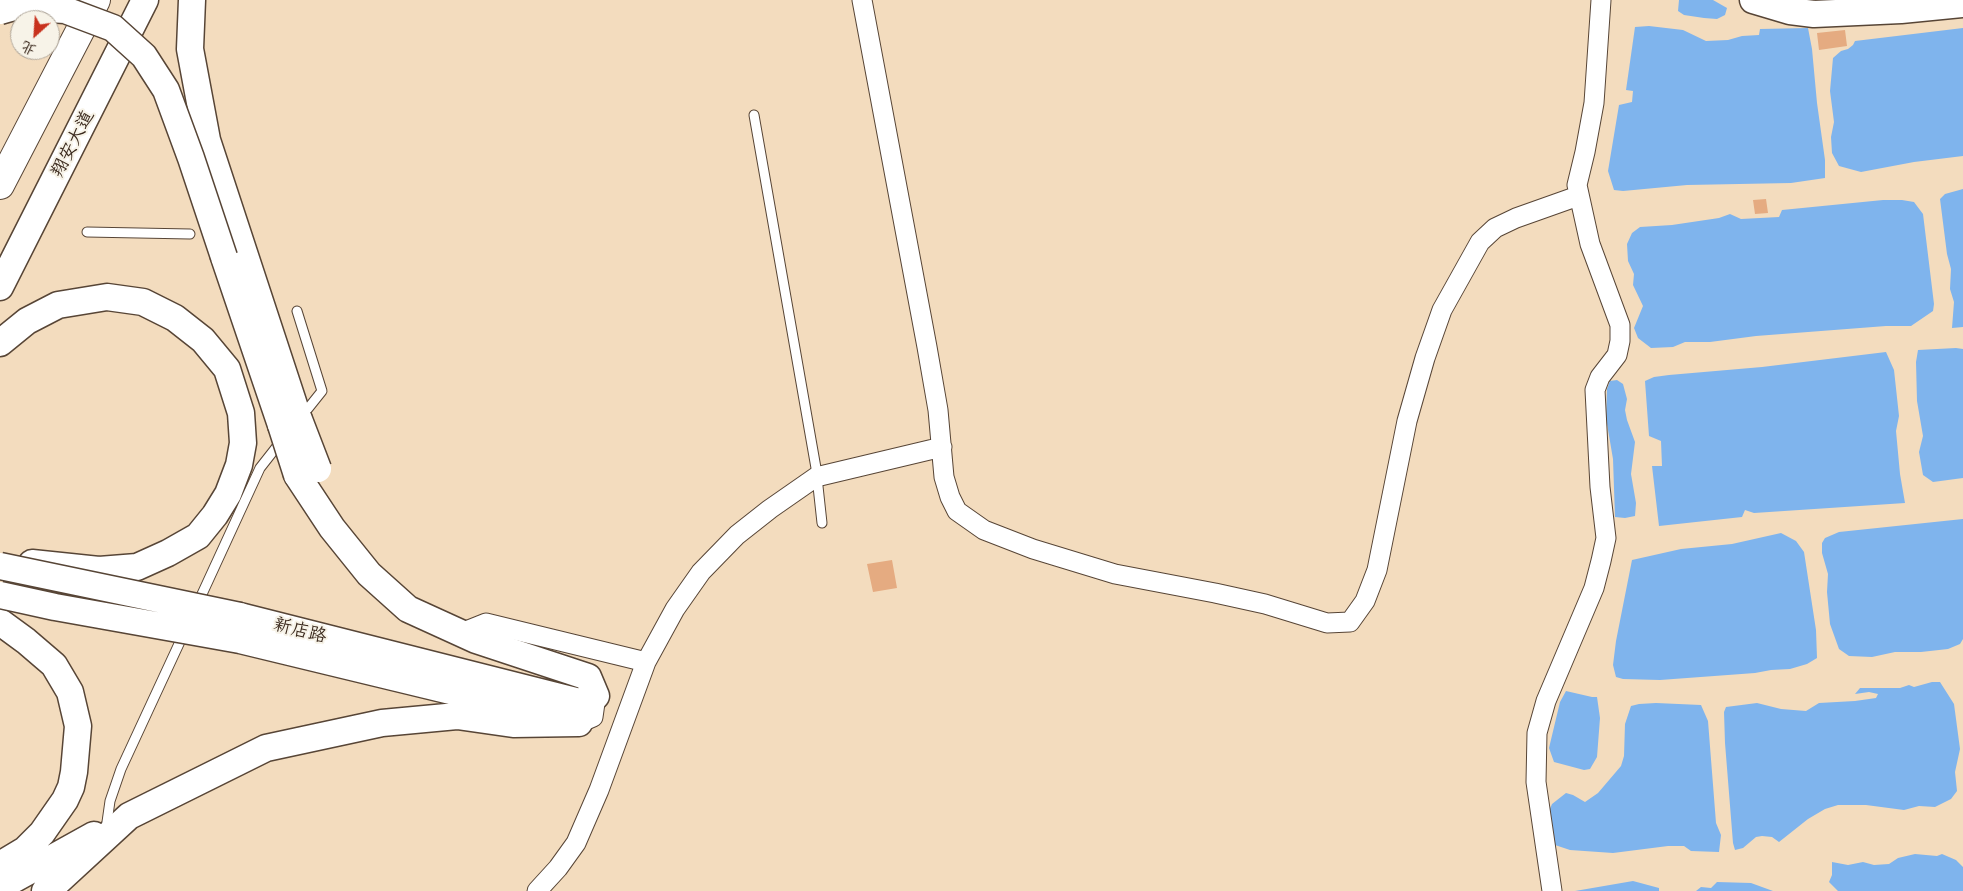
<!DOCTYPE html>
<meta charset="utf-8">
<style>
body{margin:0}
#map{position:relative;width:1963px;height:891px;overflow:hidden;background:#f3dcbe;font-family:Caveat,"LXGW WenKai TC",sans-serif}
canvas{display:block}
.north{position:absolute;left:10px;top:10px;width:50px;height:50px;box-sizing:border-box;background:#f7f3e8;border:1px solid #aca397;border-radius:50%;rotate:206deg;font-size:14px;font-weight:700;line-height:20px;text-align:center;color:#3b2a1e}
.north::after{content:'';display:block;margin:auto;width:18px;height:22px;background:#c8321e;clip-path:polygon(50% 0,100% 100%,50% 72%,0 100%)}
</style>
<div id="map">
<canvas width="1963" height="891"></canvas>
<div class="north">北</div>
</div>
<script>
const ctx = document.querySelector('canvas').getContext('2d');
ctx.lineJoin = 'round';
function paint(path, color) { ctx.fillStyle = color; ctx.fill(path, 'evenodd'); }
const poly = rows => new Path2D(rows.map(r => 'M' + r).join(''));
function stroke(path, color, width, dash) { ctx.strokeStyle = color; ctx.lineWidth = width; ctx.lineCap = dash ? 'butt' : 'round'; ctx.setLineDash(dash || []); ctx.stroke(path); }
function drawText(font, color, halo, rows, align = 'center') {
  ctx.font = font + ' Caveat,"LXGW WenKai TC",sans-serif'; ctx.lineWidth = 4; ctx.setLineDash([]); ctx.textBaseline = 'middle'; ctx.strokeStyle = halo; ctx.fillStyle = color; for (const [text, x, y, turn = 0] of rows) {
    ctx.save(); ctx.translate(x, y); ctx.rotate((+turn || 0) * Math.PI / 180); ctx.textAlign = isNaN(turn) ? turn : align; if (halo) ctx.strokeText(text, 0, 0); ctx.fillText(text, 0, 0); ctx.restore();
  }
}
const water = poly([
 [1679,0,1713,0,1727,8,1725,15,1717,19,1704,18,1684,15,1678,11],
 [1649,26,1683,30,1706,41,1728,40,1742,36,1759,35,1760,29,1808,28,1812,49,1817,103,1825,160,1825,178,1791,183,1687,185,1623,191,1614,190,1608,171,1619,105,1632,102,1633,91,1626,90,1635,27],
 [1963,28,1963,156,1914,162,1861,172,1839,166,1832,153,1831,137,1834,122,1830,91,1833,58,1841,51,1848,49,1853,45,1855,41],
 [1963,189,1963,327,1952,328,1954,302,1950,289,1951,269,1947,254,1940,199,1945,194],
 [1883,200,1902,200,1914,202,1923,214,1934,304,1933,311,1911,326,1886,326,1756,336,1710,342,1685,342,1673,347,1651,348,1638,338,1634,328,1643,306,1633,285,1634,274,1628,261,1627,244,1632,233,1640,227,1672,225,1719,218,1730,214,1741,219,1779,217,1782,210],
 [1956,348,1963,349,1963,478,1933,482,1923,475,1919,452,1923,436,1917,401,1916,362,1918,350],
 [1886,352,1894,370,1899,416,1896,431,1900,474,1905,503,1754,513,1745,510,1742,517,1659,526,1652,466,1662,466,1661,441,1649,436,1645,381,1654,377,1669,375,1762,367],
 [1617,380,1623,384,1627,399,1625,410,1627,420,1635,442,1631,474,1636,503,1635,516,1625,518,1615,517,1613,459,1606,418,1607,389,1610,381],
 [1963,519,1963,639,1960,644,1948,649,1921,652,1895,652,1872,657,1849,656,1839,649,1830,624,1827,592,1828,574,1822,553,1822,543,1825,538,1839,532],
 [1781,533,1796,541,1804,552,1816,630,1817,658,1807,664,1790,669,1771,670,1755,673,1660,680,1623,679,1616,677,1613,665,1616,641,1632,560,1681,549,1732,544],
 [1932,682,1940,682,1954,704,1960,749,1955,772,1957,791,1951,799,1935,807,1919,806,1904,810,1866,805,1838,805,1825,809,1808,819,1779,842,1772,837,1762,836,1756,837,1743,848,1735,850,1733,843,1725,743,1724,712,1726,707,1757,703,1781,709,1806,711,1819,703,1855,701,1876,698,1878,694,1869,692,1855,694,1860,688,1900,688,1909,685,1914,687],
 [1566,691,1592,697,1597,697,1600,718,1597,757,1590,769,1584,770,1554,762,1549,748,1560,702],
 [1656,703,1701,705,1708,721,1716,823,1721,835,1719,852,1691,851,1684,846,1668,846,1613,853,1570,850,1555,845,1549,811,1552,804,1566,793,1573,795,1585,802,1598,793,1621,766,1624,756,1625,724,1631,706,1639,704],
 [1915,854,1937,856,1942,854,1956,860,1963,867,1963,891,1838,891,1829,882,1832,875,1832,862,1848,865,1863,862,1874,865,1889,864,1898,858],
 [1633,881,1659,888,1659,891,1575,891],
 [1717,882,1751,883,1773,891,1696,891,1701,887,1711,888]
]);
const building = poly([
 [1845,30,1847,46,1819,50,1817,33],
 [1766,199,1768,213,1755,214,1753,200],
 [892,560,897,588,873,592,867,564]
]);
const lane = poly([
 [754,115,816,468,822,523],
 [87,232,190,234],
 [297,311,322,391,302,416],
 [197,605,260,468,282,440],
 [106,829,110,801,121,769,184,633]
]);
const street = poly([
 [862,0,927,347,938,410,944,477,950,497,957,511,984,530,1033,549,1115,574,1215,593,1265,604,1327,623,1350,622,1365,601,1377,570,1407,421,1425,358,1442,310,1480,242,1495,228,1516,218,1578,196],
 [461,633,486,623,646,662],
 [579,723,593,717,596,696],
 [537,891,558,868,576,843,599,790,646,662,675,609,701,572,737,535,770,509,816,477,942,447],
 [1552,891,1536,782,1537,733,1546,701,1594,588,1601,561,1606,538,1600,487,1595,390,1600,377,1617,355,1620,341,1620,325,1590,244,1577,185,1585,152,1594,103,1601,0]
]);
const secondary = poly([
 [192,0,190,49,207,140,298,417],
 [1753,0,1790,11,1814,14,1901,10,1963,4],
 [224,257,281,425],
 [0,287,145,0],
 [0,343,27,321,58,305,107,297,143,302,175,318,203,340,227,369,241,413,243,443,239,465,228,494,215,515,198,536,168,553,137,567,99,570,32,563],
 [240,616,584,703,596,696,588,677,476,640,408,609,369,574,332,528,297,475],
 [0,622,26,641,54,665,70,692,78,726,74,772,71,787,65,800,42,833,25,850,0,865],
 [240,640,550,715],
 [0,887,94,835],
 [45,891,53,886,129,816,266,748,382,723,457,716,513,724,579,723]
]);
const highway = poly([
 [0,185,96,0]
]);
const secondaryBridge = poly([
 [0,11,14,7,65,10,113,28,144,56,166,90,191,158,224,257],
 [298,417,318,469],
 [281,425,297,475],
 [0,566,240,616],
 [0,595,55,607,240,640]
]);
const streetNames = [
 ["翔安大道",73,144,-63],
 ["新店路",300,631,14]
];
paint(water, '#7fb4ed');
paint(building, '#e5ab81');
stroke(lane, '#574536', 11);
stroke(street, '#574536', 21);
stroke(secondary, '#574536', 29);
stroke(highway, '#574536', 30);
stroke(lane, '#fff', 9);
stroke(street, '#fff', 19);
stroke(secondary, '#fff', 26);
stroke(highway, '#fff', 28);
stroke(secondaryBridge, '#574536', 29, []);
stroke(secondaryBridge, '#fff', 26);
drawText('18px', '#3b2a1e', '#f7f3e8', streetNames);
</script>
